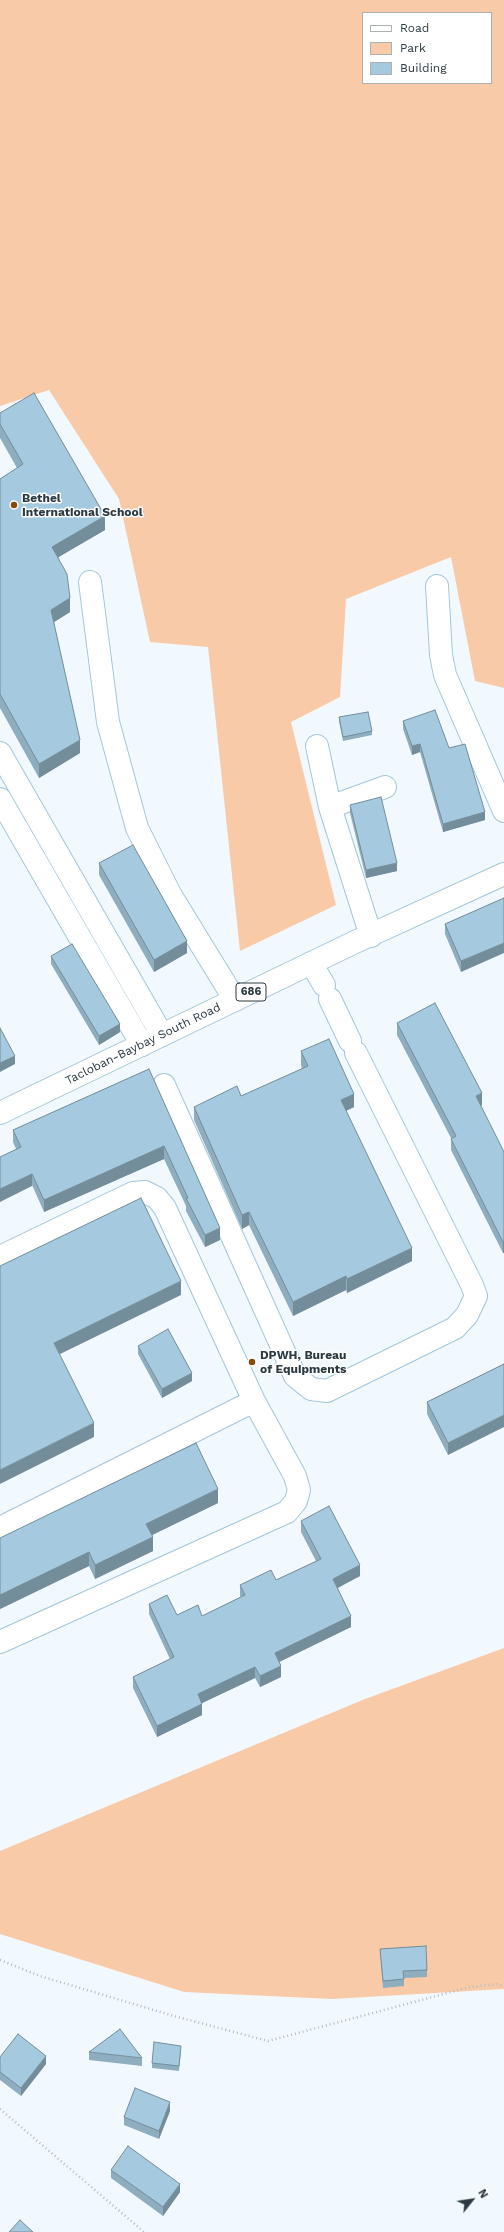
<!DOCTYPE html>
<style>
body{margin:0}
#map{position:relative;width:504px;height:2232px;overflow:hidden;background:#f2f9fe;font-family:"Work Sans",sans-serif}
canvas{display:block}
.legend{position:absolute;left:362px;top:12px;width:130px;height:72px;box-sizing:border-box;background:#fff;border:1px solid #abb1b4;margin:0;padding:5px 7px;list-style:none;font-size:12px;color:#2c3b43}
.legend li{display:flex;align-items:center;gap:8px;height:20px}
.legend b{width:20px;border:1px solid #abb1b4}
.north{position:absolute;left:452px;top:2180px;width:40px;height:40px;-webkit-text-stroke:3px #fff;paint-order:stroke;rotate:60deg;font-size:11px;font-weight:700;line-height:16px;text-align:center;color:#2c3b43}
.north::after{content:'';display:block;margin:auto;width:14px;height:18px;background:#2c3b43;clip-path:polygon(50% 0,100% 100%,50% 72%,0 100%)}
</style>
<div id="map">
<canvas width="504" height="2232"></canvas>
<ul class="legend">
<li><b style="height:5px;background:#fff"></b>Road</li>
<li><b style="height:11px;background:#f8caa8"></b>Park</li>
<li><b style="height:11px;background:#a5c9de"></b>Building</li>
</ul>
<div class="north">N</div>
</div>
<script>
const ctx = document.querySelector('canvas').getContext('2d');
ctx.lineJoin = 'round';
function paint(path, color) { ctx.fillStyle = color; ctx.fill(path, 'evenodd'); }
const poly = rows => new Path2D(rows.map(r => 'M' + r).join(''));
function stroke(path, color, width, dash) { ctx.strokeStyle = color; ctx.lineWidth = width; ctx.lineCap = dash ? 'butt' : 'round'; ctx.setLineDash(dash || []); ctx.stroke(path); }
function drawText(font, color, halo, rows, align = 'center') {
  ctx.font = font + ' "Work Sans",sans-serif'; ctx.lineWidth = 3; ctx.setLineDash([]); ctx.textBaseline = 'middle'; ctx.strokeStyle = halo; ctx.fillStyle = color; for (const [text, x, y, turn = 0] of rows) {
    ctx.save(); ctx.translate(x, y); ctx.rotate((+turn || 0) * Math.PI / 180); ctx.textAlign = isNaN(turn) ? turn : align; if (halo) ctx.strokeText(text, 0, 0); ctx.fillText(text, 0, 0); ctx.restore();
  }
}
const green = poly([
 [0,0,504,0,504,688,475,681,451,557,346,599,340,697,291,722,336,905,240,951,208,647,150,642,119,499,49,390,0,406],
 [363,13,491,13,491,83,363,83],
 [504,1648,504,1989,332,1999,184,1992,0,1934,0,1851,365,1699]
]);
const path = poly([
 [0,1960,40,1976,174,2016,268,2041,470,1987,498,1984,504,1987],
 [0,2109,144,2232]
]);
const minor = poly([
 [90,582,108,722,137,828,170,894,235,1000],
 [437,586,441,655,445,675,504,811],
 [317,746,330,807,371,936],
 [0,753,162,1035],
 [0,799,142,1045],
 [330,807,385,787],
 [311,963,324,985],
 [330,999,350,1041],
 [164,1085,295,1376,311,1389,327,1391,455,1328,467,1315,476,1296,472,1285,356,1053],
 [0,1257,133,1193,145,1192,157,1198,165,1208,254,1401,295,1476,299,1490,296,1501,287,1512,0,1642],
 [0,1528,254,1401]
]);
const major = poly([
 [0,1113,353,943,504,874]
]);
const wall = poly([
 [0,413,105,530,58,557,70,612,54,622,80,753,39,778,0,708,0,479,17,468,0,438],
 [339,717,372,731,372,735,343,741,339,721],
 [403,721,449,748,485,820,443,832,420,752,412,755,403,729],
 [350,805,397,871,366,878,350,813],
 [99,863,187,953,154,972,99,875],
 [504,898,461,972,445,934,445,924],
 [51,956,120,1032,99,1045,51,964],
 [397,1023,482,1105,480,1106,504,1152,503,1253,451,1150,451,1138,397,1035],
 [301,1051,354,1107,346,1111,412,1261,347,1293,346,1290,293,1316,249,1225,242,1229,194,1120,194,1107,241,1096,302,1069,301,1065],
 [149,1069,220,1240,205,1247,186,1211,186,1206,164,1159,44,1212,13,1142,13,1130],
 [138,1346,192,1381,162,1398,138,1354],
 [504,1364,448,1455,427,1414,427,1402],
 [218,1503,152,1535,153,1551,95,1579,89,1566,0,1609,0,1538],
 [301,1521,360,1576,338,1588,351,1627,279,1662,281,1677,260,1687,255,1678,202,1703,202,1715,157,1737,133,1688,133,1677,170,1659,149,1614,149,1604,177,1615,202,1616,241,1597,240,1596,240,1585,276,1580,316,1561,301,1532],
 [380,1949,427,1970,427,1977,404,1978,404,1986,383,1988],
 [181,2050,179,2071,152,2068,152,2063],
 [89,2052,142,2058,142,2066,89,2060],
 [0,2057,46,2064,21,2096,0,2080],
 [170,2111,159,2139,124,2125,124,2117],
 [111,2170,180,2192,163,2216,111,2178]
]);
const shadedWall = poly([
 [105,516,105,530,52,561,52,547],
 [70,598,70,612,51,624,51,610],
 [80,740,80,753,39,778,39,764],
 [420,744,420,752,412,755,412,746],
 [485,812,485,820,443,832,443,824],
 [397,863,397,871,366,878,366,870],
 [187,941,187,953,154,972,154,960],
 [504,943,504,953,461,972,461,961],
 [120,1024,120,1032,99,1045,99,1036],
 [15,1056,15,1064,0,1072,0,1063],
 [482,1093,482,1105,476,1108,476,1096],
 [354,1094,354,1107,341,1113,341,1100],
 [164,1146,164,1159,44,1212,44,1200],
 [32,1174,32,1186,0,1202,0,1189],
 [249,1212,249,1225,242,1229,242,1215],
 [220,1228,220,1240,205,1247,205,1235],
 [504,1241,504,1253,503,1253,503,1242],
 [412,1248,412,1261,347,1293,347,1279],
 [346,1276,346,1290,293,1316,293,1302],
 [181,1281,181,1295,54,1357,54,1343],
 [192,1373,192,1381,162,1398,162,1389],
 [504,1415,504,1427,448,1455,448,1443],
 [94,1423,94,1437,0,1484,0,1470],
 [218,1489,218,1503,146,1538,146,1524],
 [153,1537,153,1551,95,1579,95,1565],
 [89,1552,89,1566,0,1609,0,1595],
 [360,1565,360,1576,333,1590,333,1579],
 [351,1616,351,1627,275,1664,275,1653],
 [281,1666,281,1677,260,1687,260,1676],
 [255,1667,255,1678,198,1705,198,1694],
 [202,1704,202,1715,157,1737,157,1726],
 [46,2056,46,2064,21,2096,21,2088],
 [170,2102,170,2111,159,2139,159,2131],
 [180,2184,180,2192,163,2216,163,2207]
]);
const building = poly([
 [34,393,105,516,52,547,67,574,70,598,51,610,80,740,39,764,0,694,0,479,23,464,0,424,0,413,34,393],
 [435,710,449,748,465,744,485,812,443,824,420,744,412,746,403,721,435,710],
 [368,712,372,731,343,737,339,717,368,712],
 [381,797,397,863,366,870,350,805,381,797],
 [133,845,187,941,154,960,99,863,133,845],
 [504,898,504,943,461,961,445,924,504,898],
 [72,944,120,1024,99,1036,51,956,72,944],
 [435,1003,482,1093,476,1096,504,1152,504,1241,503,1242,451,1139,456,1136,397,1023,435,1003],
 [0,1028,15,1056,0,1063,0,1028],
 [329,1039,354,1094,341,1100,412,1248,347,1279,346,1276,293,1302,249,1212,242,1215,194,1107,237,1086,241,1096,308,1066,301,1051,329,1039],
 [149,1069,220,1228,205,1235,186,1198,188,1198,164,1146,44,1200,32,1174,0,1189,0,1157,21,1147,13,1130,149,1069],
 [141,1198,181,1281,54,1343,94,1423,0,1470,0,1266,141,1198],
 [168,1329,192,1373,162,1389,138,1346,168,1329],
 [504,1364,504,1415,448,1443,427,1402,504,1364],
 [196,1443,218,1489,146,1524,153,1537,95,1565,89,1552,0,1595,0,1538,196,1443],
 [329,1506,360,1565,333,1579,351,1616,275,1653,281,1666,260,1676,255,1667,198,1694,202,1704,157,1726,133,1677,174,1657,149,1604,167,1595,177,1615,198,1605,202,1616,245,1595,240,1585,271,1570,276,1580,321,1559,301,1521,329,1506],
 [426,1946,427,1970,403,1971,404,1979,383,1981,380,1949,426,1946],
 [120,2029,142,2058,89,2052,120,2029],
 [18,2034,46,2056,21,2088,0,2072,0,2057,18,2034],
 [154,2042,181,2046,179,2066,152,2063,154,2042],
 [135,2088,170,2102,159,2131,124,2117,135,2088],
 [128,2146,180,2184,163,2207,111,2170,128,2146],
 [20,2220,33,2232,9,2232,20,2220]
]);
const markers = [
 [14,505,4,"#884a0b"],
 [252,1362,4,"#884a0b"]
];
const shields = [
 [251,992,30]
];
const shieldNames = [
 ["686",251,992]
];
const poiNames = [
 ["Bethel",22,498],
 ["International School",22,512],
 ["DPWH, Bureau",260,1355],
 ["of Equipments",260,1369]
];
const streetNames = [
 ["Tacloban-Baybay South Road",143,1044,-26]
];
paint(green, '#f8caa8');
stroke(minor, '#a3c6db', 24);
stroke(major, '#a3c6db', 24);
stroke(path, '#b3bcc2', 2.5, [1, 3]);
stroke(minor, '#fff', 22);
stroke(major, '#fff', 22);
paint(wall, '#8eadbf');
paint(shadedWall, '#748d9b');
paint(building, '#a5c9de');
stroke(building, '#748d9b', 1);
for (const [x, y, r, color] of markers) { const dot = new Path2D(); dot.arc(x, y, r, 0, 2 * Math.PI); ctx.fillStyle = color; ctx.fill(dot); stroke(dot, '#fff', 1.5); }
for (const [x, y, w] of shields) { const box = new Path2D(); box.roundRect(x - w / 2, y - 9, w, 18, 3); ctx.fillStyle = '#fff'; ctx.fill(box); stroke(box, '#2c3b43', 1); }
drawText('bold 11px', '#2c3b43', null, shieldNames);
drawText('bold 12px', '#2c3b43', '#fff', poiNames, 'left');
drawText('12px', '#2c3b43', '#fff', streetNames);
</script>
